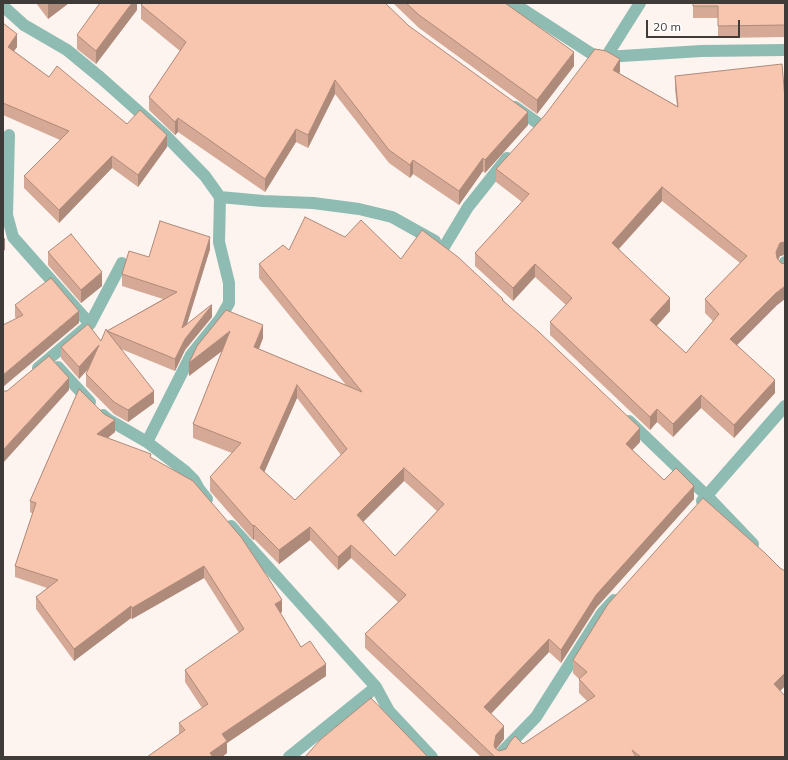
<!DOCTYPE html>
<style>
body{margin:0}
#map{position:relative;width:788px;height:760px;overflow:hidden;background:#fdf3ef;font-family:Mulish,sans-serif}
canvas{display:block}
.frame{position:absolute;inset:0;border:4px solid #3f3b39;pointer-events:none}
.scale{position:absolute;left:646px;top:20px;width:94px;height:18px;box-sizing:border-box;border:2px solid #3f3b39;border-top:0;padding-left:5px;font-size:12px;line-height:14px;white-space:nowrap;color:#3f3b39;-webkit-text-stroke:3px #fff;paint-order:stroke}
</style>
<div id="map">
<canvas width="788" height="760"></canvas>
<div class="frame"></div>
<div class="scale">20 m</div>
</div>
<script>
const ctx = document.querySelector('canvas').getContext('2d');
ctx.lineJoin = 'round';
const poly = rows => new Path2D(rows.map(r => 'M' + r).join(''));
function stroke(path, color, width, dash) { ctx.strokeStyle = color; ctx.lineWidth = width; ctx.lineCap = dash ? 'butt' : 'round'; ctx.setLineDash(dash || []); ctx.stroke(path); }
function paint(path, color) { ctx.fillStyle = color; ctx.fill(path, 'evenodd'); }
const street = poly([
 [513,3,592,54],
 [3,6,24,25,67,50,101,78,165,135,205,176,220,197,263,201,313,203,359,209,392,217,435,241],
 [596,55,606,57,640,3],
 [606,57,701,51,785,50],
 [515,107,539,124],
 [9,135,7,215,13,237,90,324],
 [444,247,468,207,507,158],
 [785,262,783,267,785,270],
 [58,367,90,402],
 [38,368,90,324,122,263],
 [103,415,109,420,147,442,185,471,194,480,199,489,207,499],
 [629,421,707,496,753,544],
 [147,442,191,355,220,319,229,303,229,283,219,242,220,197],
 [702,501,785,406],
 [231,526,376,687,389,711,432,757],
 [289,757,376,687],
 [501,757,503,751,536,717,602,613,614,600]
]);
const wall = poly([
 [36,3,69,3,48,19],
 [137,3,137,10,96,64,77,49,77,35],
 [393,3,505,3,574,66,537,114,419,28],
 [693,3,785,3,785,37,718,38,718,18,693,18],
 [141,5,409,26,528,125,485,173,483,171,459,205,413,174,410,178,389,163,335,94,308,148,296,142,265,192,178,132,175,135,149,110,149,97,180,51,141,19],
 [3,23,17,47,14,51,49,77,167,147,138,187,112,168,59,223,24,188,24,176,60,140,3,115],
 [620,72,619,73,677,106,675,90,675,76,785,99,785,255,784,255,780,256,778,260,776,306,737,345,775,393,734,438,701,408,673,437,657,422,650,430,550,335,550,322,566,305,535,277,513,301,475,266,475,253,522,202,496,182,496,169],
 [662,201,740,263,705,299,705,313,713,321,686,353,657,326,670,311,619,249],
 [345,237,503,300,640,442,632,450,664,480,694,499,596,608,561,663,549,652,491,714,504,739,496,749,499,751,506,749,523,744,587,701,579,693,579,679,573,673,573,660,785,686,780,691,785,757,481,757,365,648,365,634,398,602,351,558,338,570,310,540,279,564,254,539,253,540,210,491,210,477,232,453,193,438,193,424,222,351,189,376,197,346,263,338,259,349,346,385,259,278,259,264,289,250],
 [297,398,341,455,295,500,264,472],
 [404,481,437,511,395,556,363,522],
 [210,249,187,324,212,317,185,350,175,371,121,349,154,403,128,422,114,414,86,386,86,374,89,368,79,379,61,358,61,347,101,341,107,331,163,299,122,286,122,274,149,257],
 [48,252,102,286,81,303,48,265],
 [15,305,79,323,16,318,15,317],
 [79,389,115,432,108,438,151,457,282,612,280,613,301,647,326,676,227,743,227,753,222,757,147,757,179,734,179,723,202,708,185,682,185,670,239,633,204,578,132,619,131,618,74,661,36,609,36,597,47,588,15,577,15,566,33,514,30,512,30,501]
]);
const shadedWall = poly([
 [48,3,69,3,48,19],
 [132,3,137,3,137,10,96,64,96,51],
 [17,34,17,47,8,59,8,47],
 [574,52,574,66,537,114,537,100],
 [620,59,620,72,613,83,613,70],
 [335,80,335,94,308,148,308,135],
 [528,112,528,125,485,173,485,160],
 [178,118,178,132,175,135,175,122],
 [296,129,296,142,265,192,265,179],
 [167,135,167,147,138,187,138,175],
 [112,156,112,168,59,223,59,210],
 [483,158,483,171,459,205,459,191],
 [413,160,413,174,410,178,410,165],
 [662,187,662,201,612,256,612,243],
 [210,237,210,249,182,340,182,328],
 [5,238,5,250,3,251,3,239],
 [784,242,784,255,780,256,776,265,776,252,780,243],
 [535,264,535,277,513,301,513,288],
 [102,272,102,286,81,303,81,290],
 [785,286,785,299,776,306,730,352,730,339,776,293],
 [670,298,670,311,650,333,650,320],
 [212,305,212,317,185,350,175,371,175,359,185,339],
 [79,311,79,323,3,387,3,375],
 [263,325,263,338,254,361,254,347],
 [230,331,230,345,189,376,189,363],
 [99,345,99,357,79,379,79,367],
 [69,378,69,390,3,463,3,450],
 [775,380,775,393,734,438,734,425],
 [297,385,297,398,260,482,260,468],
 [154,391,154,403,128,422,128,410],
 [701,395,701,408,673,437,673,424],
 [657,409,657,422,650,430,650,417],
 [115,420,115,432,97,446,97,434],
 [640,428,640,442,626,457,626,444],
 [404,468,404,481,357,528,357,515],
 [694,486,694,499,596,608,561,663,561,650,596,595],
 [254,525,254,539,253,540,253,526],
 [310,527,310,540,279,564,279,550],
 [351,545,351,558,338,570,338,557],
 [204,566,204,578,132,619,132,608],
 [282,600,282,612,275,616,275,604],
 [131,606,131,618,74,661,74,649],
 [549,639,549,652,484,721,484,707],
 [326,664,326,676,227,743,227,753,222,757,210,757,210,753,222,734],
 [785,673,785,686,774,697,774,684],
 [504,726,504,739,496,749,494,756,494,745,496,735]
]);
const building = poly([
 [100,3,132,3,96,51,77,35,100,3],
 [143,3,385,3,409,26,528,112,485,160,483,158,459,191,413,160,410,165,389,150,335,80,308,135,296,129,265,179,178,118,175,122,149,97,186,42,141,5,143,3],
 [406,3,505,3,574,52,537,100,419,15,406,3],
 [693,3,785,3,785,25,718,26,718,6,693,6,693,3],
 [3,23,17,34,8,47,49,77,57,66,127,124,140,110,167,135,138,175,112,156,59,210,24,176,69,131,3,103,3,23],
 [595,49,606,51,620,59,613,70,678,107,675,76,782,64,785,99,785,242,784,242,780,243,776,252,777,258,781,263,785,264,785,286,776,293,730,339,775,380,734,425,701,395,673,424,657,409,650,417,550,322,572,298,535,264,513,288,475,253,529,194,496,169,545,115,595,49],
 [662,187,747,256,705,299,719,314,686,353,650,320,670,298,612,243,662,187],
 [305,217,345,237,361,220,401,259,422,230,458,257,503,299,502,300,539,332,640,428,626,444,664,480,676,468,694,486,596,595,561,650,549,639,484,707,504,726,496,735,494,745,495,748,499,751,506,749,510,742,515,736,523,744,595,696,579,679,587,672,573,660,608,604,703,498,765,553,780,568,785,571,785,673,774,684,785,696,785,757,641,757,632,750,636,757,495,757,365,634,406,595,351,545,338,557,310,527,279,550,254,525,253,526,210,477,241,443,193,424,230,331,189,363,197,346,226,310,263,325,254,347,362,392,259,264,283,245,289,250,305,217],
 [297,385,347,449,295,500,260,468,297,385],
 [404,468,444,504,395,556,357,515,404,468],
 [160,221,210,237,182,328,211,305,212,305,185,339,175,359,107,331,154,391,128,410,114,402,86,374,99,345,79,367,61,347,88,324,101,341,106,329,107,331,177,292,122,274,129,251,149,257,160,221],
 [71,234,102,272,81,290,48,252,71,234],
 [51,278,79,311,3,375,3,325,23,315,15,305,51,278],
 [49,356,69,378,3,450,3,391,7,391,49,356],
 [79,389,104,414,115,420,97,434,151,454,150,457,193,481,241,537,267,576,282,600,275,604,301,647,310,641,326,664,222,734,227,741,210,753,213,757,147,757,185,730,179,723,208,704,185,670,244,629,204,566,132,608,131,606,74,649,36,597,58,580,15,566,36,503,30,501,79,389],
 [371,698,428,757,305,757,320,740,371,698]
]);
stroke(street, '#8ebcb3', 12);
paint(wall, '#d5a996');
paint(shadedWall, '#ae8a7a');
paint(building, '#f8c5ae');
stroke(building, '#ae8a7a', 1);
</script>
